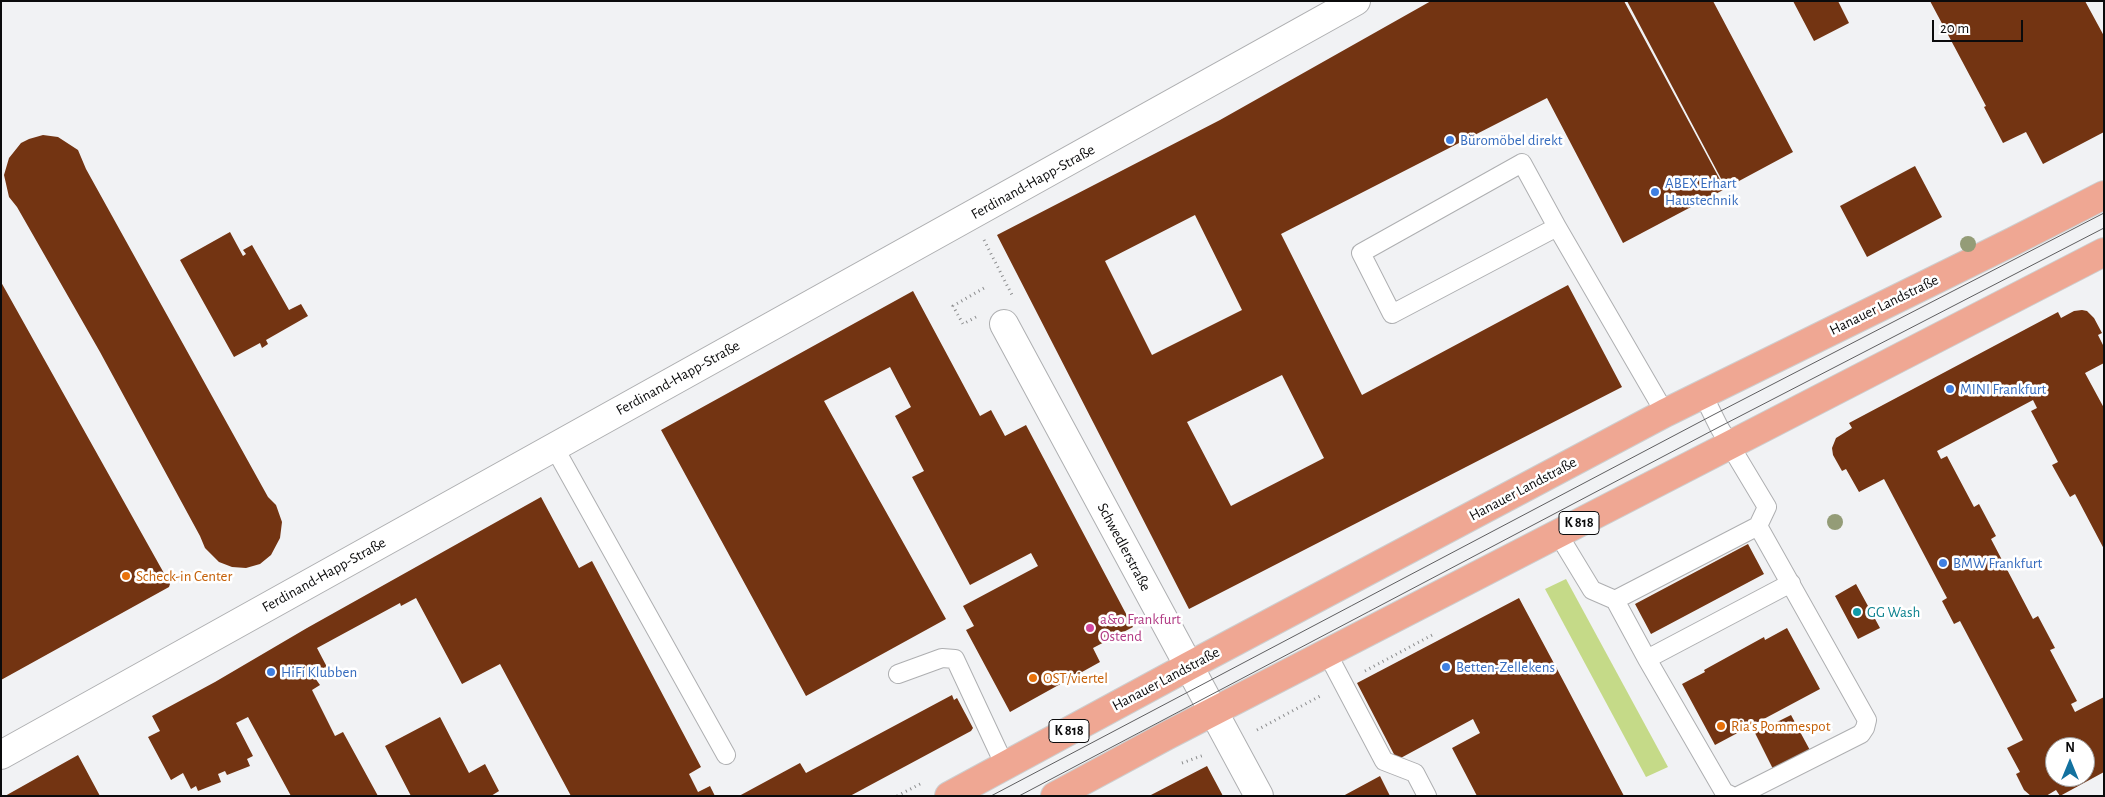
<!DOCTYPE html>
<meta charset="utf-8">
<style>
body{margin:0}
#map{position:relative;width:2105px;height:797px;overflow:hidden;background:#f1f2f4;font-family:"Alegreya Sans",sans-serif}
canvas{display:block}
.frame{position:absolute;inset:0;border:2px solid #0b0b0c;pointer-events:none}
.north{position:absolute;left:2045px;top:737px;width:50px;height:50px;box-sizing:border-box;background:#fff;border:1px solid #9d9d9e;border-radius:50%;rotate:0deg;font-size:14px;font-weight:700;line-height:20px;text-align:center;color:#0b0b0c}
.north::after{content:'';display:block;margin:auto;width:18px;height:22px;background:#12719f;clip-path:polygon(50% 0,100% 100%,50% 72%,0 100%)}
.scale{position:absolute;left:1932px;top:20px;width:91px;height:22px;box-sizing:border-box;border:2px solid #0b0b0c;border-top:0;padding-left:6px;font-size:15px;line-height:18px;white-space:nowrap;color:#0b0b0c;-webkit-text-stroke:4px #fff;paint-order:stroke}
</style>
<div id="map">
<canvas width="2105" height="797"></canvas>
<div class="frame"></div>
<div class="north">N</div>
<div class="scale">20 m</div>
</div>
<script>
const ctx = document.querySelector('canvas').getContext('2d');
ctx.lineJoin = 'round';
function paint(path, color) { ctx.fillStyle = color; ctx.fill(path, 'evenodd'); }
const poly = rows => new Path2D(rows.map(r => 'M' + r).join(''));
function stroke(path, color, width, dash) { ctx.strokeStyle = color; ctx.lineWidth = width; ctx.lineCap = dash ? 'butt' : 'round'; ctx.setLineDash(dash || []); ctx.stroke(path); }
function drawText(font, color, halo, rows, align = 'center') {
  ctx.font = font + ' "Alegreya Sans",sans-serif'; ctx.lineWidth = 5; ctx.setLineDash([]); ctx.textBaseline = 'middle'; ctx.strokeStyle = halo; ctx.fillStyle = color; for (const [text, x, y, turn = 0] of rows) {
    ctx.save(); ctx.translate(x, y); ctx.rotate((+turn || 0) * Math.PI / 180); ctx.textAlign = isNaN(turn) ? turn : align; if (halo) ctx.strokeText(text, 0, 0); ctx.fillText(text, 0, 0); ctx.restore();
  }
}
const green = poly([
 [1566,579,1668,767,1646,777,1545,589]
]);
const building = poly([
 [1431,1,1624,1,1725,189,1623,243,1547,98,1281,234,1362,395,1568,285,1622,387,1189,609,997,235,1220,120],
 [1195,215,1242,310,1152,355,1105,261],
 [1282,375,1324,458,1231,506,1187,422],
 [1627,1,1713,1,1793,152,1726,188],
 [1793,1,1838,1,1849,23,1814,41],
 [1930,1,2085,1,2104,36,2104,132,2043,164,2026,132,2003,143,1984,107,1986,106],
 [43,135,58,137,78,150,86,169,268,497,276,505,282,522,280,538,271,555,260,564,246,568,232,567,219,562,205,548,200,536,100,352,17,207,9,197,4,175,9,158,21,143,29,139],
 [1915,166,1942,217,1867,257,1840,206],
 [230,232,243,256,246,254,243,250,252,245,289,310,301,304,308,316,266,340,268,344,262,348,260,343,234,357,180,260],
 [1,282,170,584,169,587,1,680],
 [913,291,980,416,991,410,1005,436,1026,425,1133,627,1093,648,1100,662,1010,712,966,630,974,626,963,606,1038,566,1031,553,970,585,912,477,924,471,895,416,911,407,890,367,824,401,946,619,806,696,661,430],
 [2082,310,2087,311,2094,318,2102,333,2098,335,2104,347,2104,363,2085,373,2104,408,2104,549,2075,494,2070,497,2052,465,2058,462,2031,411,2037,408,2033,400,1937,451,1941,459,1947,456,1974,507,1979,504,1996,536,1991,539,2033,619,2038,616,2055,648,2050,650,2077,701,2071,704,2075,712,2104,697,2104,772,2060,796,2056,790,2046,796,2031,796,2024,790,2016,774,2020,772,2007,748,2023,740,1960,621,1954,624,1942,601,1947,598,1884,479,1859,492,1846,469,1842,471,1833,455,1832,448,1836,438,1852,428,1849,423,2058,312,2061,318,2074,311],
 [2055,747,2085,747,2085,777,2055,777],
 [541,497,579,568,592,561,701,767,689,774,698,792,710,786,715,796,571,796,500,664,462,684,416,598,401,606,400,603,317,648,328,669,315,678,320,685,312,690,335,736,343,732,378,796,291,796,248,717,236,723,253,756,247,759,250,766,227,775,225,771,218,774,221,782,198,791,196,786,191,789,183,773,171,780,148,737,160,731,152,716,215,682,307,628],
 [1748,544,1764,574,1651,634,1635,604],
 [1856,584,1880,628,1858,639,1835,596],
 [1519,598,1565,684,1624,796,1477,796,1452,748,1480,733,1473,719,1397,760,1357,683],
 [1787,628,1820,689,1715,745,1682,684,1705,672,1704,670,1764,637,1765,640],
 [952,695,954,700,957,698,973,728,971,731,850,796,739,796,800,763,806,773],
 [1791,715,1812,754,1775,773,1755,733],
 [440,717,469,773,485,764,499,791,491,796,411,796,385,746],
 [78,755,100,796,5,796],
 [1207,766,1223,796,1149,796],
 [1380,776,1390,796,1343,796]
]);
const path = poly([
 [984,240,1013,297],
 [976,317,963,324,953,306,984,288],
 [1365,671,1434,634],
 [1257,730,1322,695],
 [1182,763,1204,755],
 [897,796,922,783]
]);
const lane = poly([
 [1557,227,1522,163,1361,253,1392,314,1557,227,1665,413],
 [554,447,726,755],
 [1558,534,1592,590,1615,600,1758,526,1767,507,1719,427,1703,395],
 [1615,600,1647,659,1724,792,1732,796],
 [1327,653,1384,761,1415,773,1427,796],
 [1647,659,1791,583],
 [898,674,942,658,955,659,1005,766],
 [1738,796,1861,734,1865,728,1867,720,1758,526]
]);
const street = poly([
 [1004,324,1259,796],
 [1,755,1356,1]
]);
const primary = poly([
 [949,796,1189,666,1665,413,2014,241,2104,195],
 [1055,796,1166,736,2104,252]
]);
const tram = poly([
 [991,796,1713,415,2104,213],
 [1019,796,1719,427,2104,228]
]);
const trees = [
 [1968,244],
 [1835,522]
];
const markers = [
 [1450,140,5,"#3f7fe0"],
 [1655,192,5,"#3f7fe0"],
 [1950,389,5,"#3f7fe0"],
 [1943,563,5,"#3f7fe0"],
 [126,576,5,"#e8710a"],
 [1857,612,5,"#0f9aa8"],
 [1090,628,5,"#d1479c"],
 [1446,667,5,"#3f7fe0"],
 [271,672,5,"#3f7fe0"],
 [1033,678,5,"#e8710a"],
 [1721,726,5,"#e8710a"]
];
const shields = [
 [1579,523,40],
 [1069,731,40]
];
const shieldNames = [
 ["K 818",1579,523],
 ["K 818",1069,731]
];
const shopNames = [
 ["Büromöbel direkt",1460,140],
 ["ABEX Erhart",1665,183],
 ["Haustechnik",1665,200],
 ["MINI Frankfurt",1960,389],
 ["BMW Frankfurt",1953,563],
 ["Betten-Zellekens",1456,667],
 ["HiFi Klubben",281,672]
];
const streetNames = [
 ["Ferdinand-Happ-Straße",1033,182,-29],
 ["Hanauer Landstraße",1884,305,-26],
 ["Ferdinand-Happ-Straße",678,378,-29],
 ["Hanauer Landstraße",1523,489,-28],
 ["Schwedlerstraße",1124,547,62],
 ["Ferdinand-Happ-Straße",324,575,-29],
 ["Hanauer Landstraße",1166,679,-28]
];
const foodNames = [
 ["Scheck-in Center",136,576],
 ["OST/viertel",1043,678],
 ["Ria's Pommespot",1731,726]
];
const cultureNames = [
 ["GG Wash",1867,612]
];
const hotelNames = [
 ["a&o Frankfurt",1100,619],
 ["Ostend",1100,636]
];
paint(green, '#c5da88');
paint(building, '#733412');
stroke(lane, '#aeafb1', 20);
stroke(street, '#aeafb1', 30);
stroke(primary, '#cecece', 30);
stroke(path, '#8b8c8d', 3, [1, 4]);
stroke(lane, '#fff', 18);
stroke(street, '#fff', 28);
stroke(primary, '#efa793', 28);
stroke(tram, '#5e5e60', 1);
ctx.fillStyle = '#949c77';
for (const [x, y] of trees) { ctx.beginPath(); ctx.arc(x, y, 8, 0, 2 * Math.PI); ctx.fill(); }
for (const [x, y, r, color] of markers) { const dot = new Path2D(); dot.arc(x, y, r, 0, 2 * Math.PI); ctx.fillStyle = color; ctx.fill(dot); stroke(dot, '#fff', 2); }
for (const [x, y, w] of shields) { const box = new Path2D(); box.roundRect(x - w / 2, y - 11.5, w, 23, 4); ctx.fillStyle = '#fff'; ctx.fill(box); stroke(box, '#0b0b0c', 1); }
drawText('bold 14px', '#0b0b0c', null, shieldNames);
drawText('15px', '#366cbe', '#fff', shopNames, 'left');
drawText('15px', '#0b0b0c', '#fff', streetNames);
drawText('15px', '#c56008', '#fff', foodNames, 'left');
drawText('15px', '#0d838f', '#fff', cultureNames, 'left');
drawText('15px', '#b23c85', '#fff', hotelNames, 'left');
</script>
